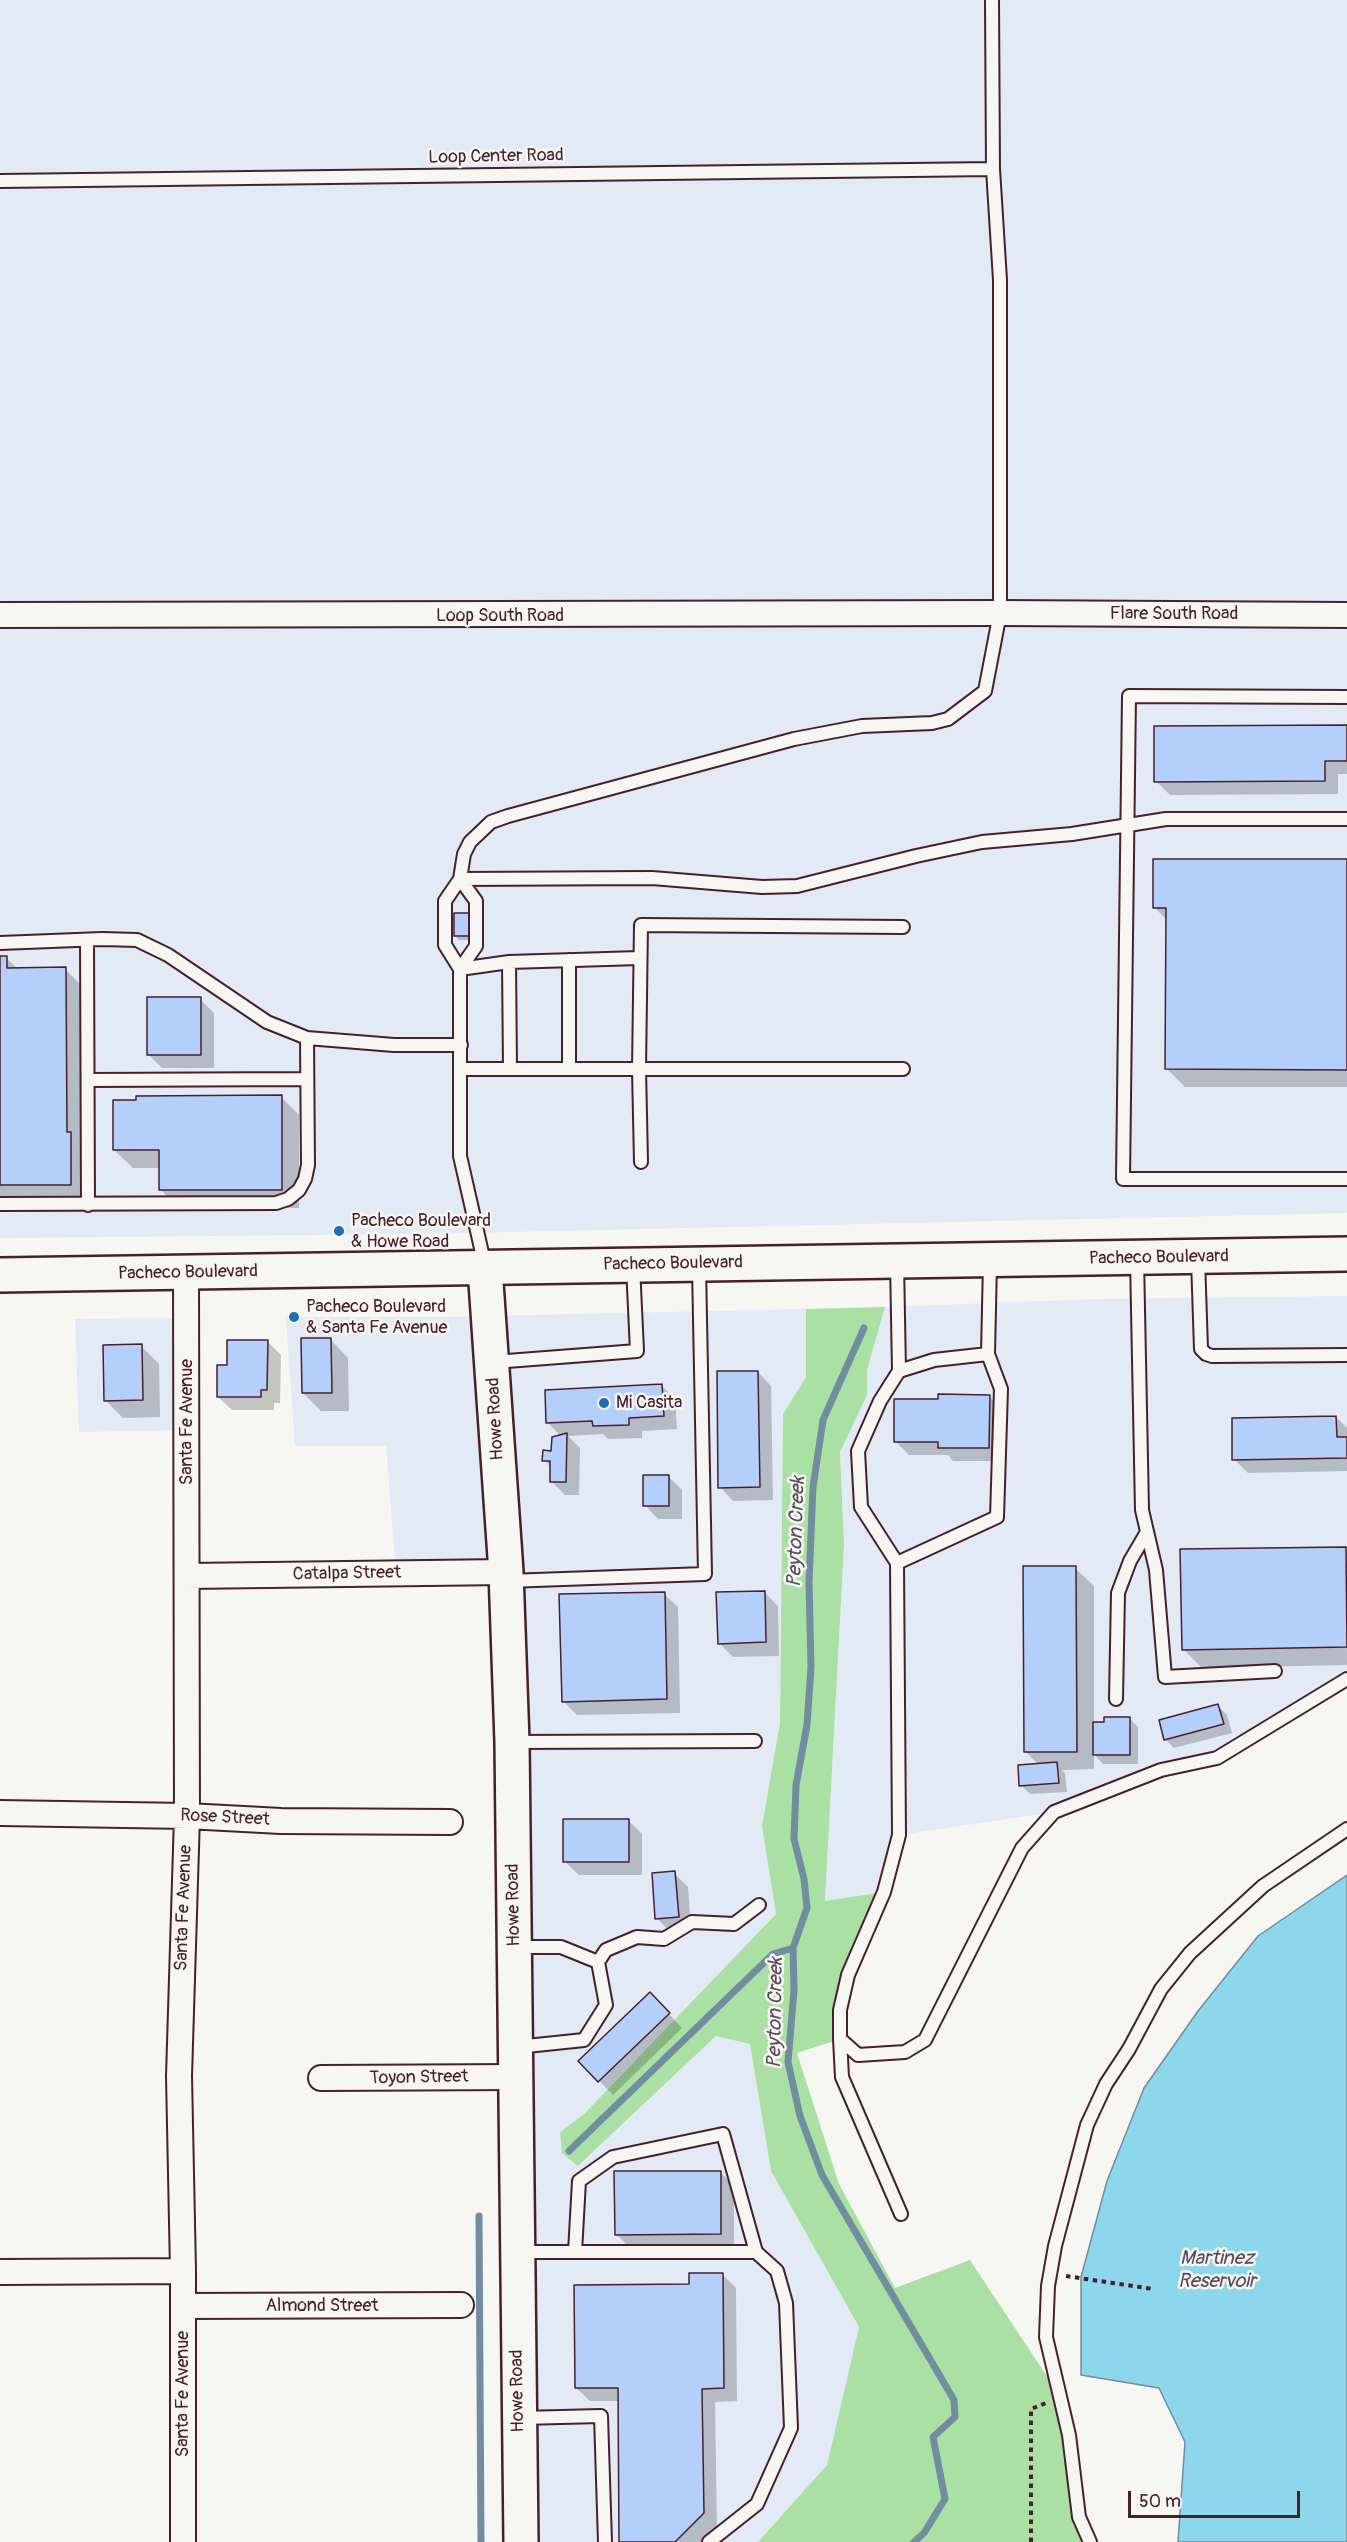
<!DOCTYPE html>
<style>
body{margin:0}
#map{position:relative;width:1347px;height:2542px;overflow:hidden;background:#f6f6f2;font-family:Pangolin,sans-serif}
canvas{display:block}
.scale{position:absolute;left:1128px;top:2491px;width:172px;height:27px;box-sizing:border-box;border:3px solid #4a1f2b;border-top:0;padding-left:8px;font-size:18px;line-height:21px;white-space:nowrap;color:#4a1f2b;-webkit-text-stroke:4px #f6f6f2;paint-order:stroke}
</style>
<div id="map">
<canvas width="1347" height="2542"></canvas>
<div class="scale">50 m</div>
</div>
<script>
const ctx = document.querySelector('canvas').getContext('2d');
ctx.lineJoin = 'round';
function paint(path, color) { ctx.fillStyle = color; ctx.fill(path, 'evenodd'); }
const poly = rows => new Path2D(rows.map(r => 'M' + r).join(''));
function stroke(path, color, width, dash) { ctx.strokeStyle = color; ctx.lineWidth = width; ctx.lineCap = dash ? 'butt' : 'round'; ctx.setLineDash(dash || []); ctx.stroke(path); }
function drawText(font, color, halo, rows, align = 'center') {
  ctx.font = font + ' Pangolin,sans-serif'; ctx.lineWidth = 5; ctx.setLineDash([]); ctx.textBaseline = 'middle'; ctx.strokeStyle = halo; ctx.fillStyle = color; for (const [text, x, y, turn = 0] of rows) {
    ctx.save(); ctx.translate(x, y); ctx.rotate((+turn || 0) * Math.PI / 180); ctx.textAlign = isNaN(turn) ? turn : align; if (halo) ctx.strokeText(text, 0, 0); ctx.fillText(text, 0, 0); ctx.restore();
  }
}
const built = poly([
 [0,0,1347,0,1347,1213,420,1234,0,1238],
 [1347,1296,1347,1679,1217,1758,1161,1770,1054,1812,899,1835,884,1892,825,1902,844,1545,840,1451,867,1395,867,1370,885,1307,1100,1299],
 [806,1309,806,1377,783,1414,780,1723,762,1826,776,1914,584,2114,560,2132,579,2166,716,2036,750,2044,771,2171,859,2327,827,2465,758,2542,521,2542,506,1572,396,1573,386,1446,295,1446,286,1317,443,1317],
 [186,1318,187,1430,79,1432,75,1319]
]);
const green = poly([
 [885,1307,867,1370,867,1395,840,1452,844,1545,825,1901,884,1892,848,1975,840,2039,797,2053,839,2184,895,2288,970,2260,1060,2396,1079,2517,1090,2542,758,2542,827,2465,859,2327,771,2171,750,2044,716,2036,578,2166,562,2153,560,2132,584,2114,776,1914,762,1826,780,1723,783,1414,806,1377,806,1309]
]);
const water = poly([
 [1347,1875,1347,2542,1178,2542,1185,2442,1159,2388,1081,2375,1081,2277,1107,2181,1144,2088,1198,2011,1258,1936,1347,1875]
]);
const shadow = poly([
 [1347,727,1347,774,1338,774,1338,794,1170,795,1156,781],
 [1347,861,1347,1087,1185,1087,1167,1069,1167,920,1154,907],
 [468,915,472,919,472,940,459,940,455,936],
 [0,958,6,958,18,969,65,969,83,987,89,1202,6,1203,0,1197],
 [200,999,214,1013,214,1068,162,1068,149,1055],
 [281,1097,299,1115,299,1208,179,1208,161,1190,161,1168,133,1168,114,1150],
 [330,1339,348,1358,349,1411,321,1411,303,1393],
 [267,1341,281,1355,280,1403,274,1403,274,1410,232,1410,218,1397,229,1367],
 [141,1346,159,1364,160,1417,123,1418,105,1400],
 [758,1372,771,1386,773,1500,733,1501,720,1487],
 [662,1386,675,1399,677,1429,642,1431,642,1438,608,1439,603,1434,568,1436,580,1448,579,1495,565,1495,551,1481,552,1468,544,1460,553,1452,561,1436,548,1423],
 [989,1396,1003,1410,1002,1461,953,1461,948,1455,909,1455,895,1441],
 [1336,1417,1347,1428,1347,1471,1248,1473,1234,1459],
 [669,1477,682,1490,682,1519,658,1519,645,1505],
 [1346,1548,1347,1665,1202,1668,1184,1650],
 [1075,1568,1094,1586,1094,1724,1129,1718,1138,1727,1138,1764,1103,1764,1094,1754,1094,1769,1062,1770,1065,1773,1067,1792,1030,1794,1021,1785,1039,1765,1026,1752],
 [764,1592,778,1606,779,1656,733,1657,719,1643],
 [664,1594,678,1607,680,1713,577,1715,563,1701],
 [1218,1706,1227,1715,1232,1733,1174,1748,1165,1739],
 [628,1820,642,1834,642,1875,579,1875,565,1862],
 [674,1873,688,1887,691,1930,670,1932,657,1918],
 [650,1994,682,2028,613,2095,580,2061],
 [720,2172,734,2186,734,2247,630,2248,616,2234],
 [722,2274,736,2288,737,2401,715,2402,717,2527,702,2542,621,2542,619,2401,590,2401,576,2388,691,2285]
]);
const stream = poly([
 [864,1328,823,1420,813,1487,809,1582,811,1667,807,1725,796,1785,794,1839,804,1879,807,1908,793,1948,794,1990,788,2062,800,2116,822,2175,954,2400,955,2417,933,2437,945,2499,924,2533,914,2542],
 [569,2151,773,1954,793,1948],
 [479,2216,481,2542]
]);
const building = poly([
 [1347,725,1347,761,1325,761,1325,781,1154,782,1154,726,1347,725],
 [1153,859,1347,859,1347,1070,1165,1069,1166,908,1153,908,1153,859],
 [454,913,469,913,469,936,454,936,454,913],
 [0,956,7,956,7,968,66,967,67,1132,71,1132,71,1185,0,1185,0,956],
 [147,997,201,997,201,1055,147,1055,147,997],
 [282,1095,282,1190,159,1190,159,1150,113,1150,113,1100,136,1100,136,1096,282,1095],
 [301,1338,331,1338,332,1393,302,1393,301,1338],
 [227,1340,268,1340,267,1390,261,1390,261,1397,217,1397,217,1365,227,1365,227,1340],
 [142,1344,143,1400,104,1401,103,1345,142,1344],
 [717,1371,758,1371,760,1487,718,1488,717,1371],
 [662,1384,664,1416,629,1418,629,1425,593,1426,592,1421,546,1423,545,1390,662,1384],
 [938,1394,990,1395,989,1448,938,1448,938,1442,894,1442,894,1399,938,1399,938,1394],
 [1336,1416,1337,1437,1347,1437,1347,1458,1232,1460,1232,1418,1336,1416],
 [567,1433,566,1482,550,1482,550,1461,542,1461,543,1450,551,1451,552,1437,567,1433],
 [643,1475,669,1475,669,1506,643,1506,643,1475],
 [1346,1547,1347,1647,1182,1650,1180,1549,1346,1547],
 [1023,1566,1076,1566,1077,1752,1024,1752,1023,1566],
 [765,1591,766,1642,718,1644,716,1592,765,1591],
 [665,1592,667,1699,562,1702,559,1594,665,1592],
 [1218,1704,1224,1724,1164,1740,1159,1720,1218,1704],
 [1104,1717,1130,1717,1130,1755,1093,1755,1093,1722,1104,1722,1104,1717],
 [1057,1762,1059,1783,1019,1786,1018,1765,1057,1762],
 [563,1819,629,1819,629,1862,563,1862,563,1819],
 [675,1871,679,1917,655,1919,652,1873,675,1871],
 [650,1992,670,2013,598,2082,578,2061,650,1992],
 [614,2171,721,2171,721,2234,615,2235,614,2171],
 [689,2273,723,2273,724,2388,702,2389,704,2513,675,2542,619,2542,618,2388,575,2388,574,2285,689,2284,689,2273]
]);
const path = poly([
 [1066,2276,1153,2289],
 [1031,2542,1031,2409,1046,2403]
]);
const lane = poly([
 [0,181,993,169],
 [1347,697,1129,696,1123,1179,1347,1179],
 [460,879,652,878,762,887,797,886,916,856,982,842,1072,834,1166,819,1347,819],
 [460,879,476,901,476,946,460,969],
 [87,941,88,1205],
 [0,943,102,939,137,940,168,955,267,1022,307,1038,394,1045,461,1045],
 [569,960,569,1069],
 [509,962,510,1069],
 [460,969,509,962,639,958],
 [461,1069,903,1069],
 [88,1080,307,1079],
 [641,1162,639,1069,641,925,903,927],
 [0,1204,276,1203,288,1199,299,1190,305,1179,308,1165,307,1038],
 [1137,1259,1142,1510,1156,1570,1165,1677,1275,1671],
 [1198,1259,1201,1349,1206,1354,1212,1356,1347,1355],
 [897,1262,899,1371,880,1401,858,1451,861,1507,897,1563,899,1835,884,1892,848,1975,840,2010,840,2039,858,2055,905,2052,925,2040,1022,1848,1054,1812,1161,1770,1217,1758,1347,1679],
 [485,1266,460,1156,460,969,445,945,445,901,460,879,464,854,470,842,491,822,508,816,794,739,862,726,932,723,948,719,985,691,1000,613,1000,280,993,169,992,0],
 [494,1362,637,1351,633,1266],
 [899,1371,934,1360,988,1354],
 [897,1563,997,1517,1001,1389,988,1354,990,1262],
 [507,1581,705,1574,699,1267],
 [1116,1699,1118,1593,1130,1561,1147,1532],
 [513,1742,755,1741],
 [516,1947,561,1947,598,1962,606,2005,584,2040,517,2047],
 [598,1962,606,1950,637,1937,664,1939,692,1922,734,1924,759,1905],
 [840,2039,842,2077,901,2214],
 [518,2252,756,2252,777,2271,786,2303,791,2428,757,2504,709,2542],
 [575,2252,579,2181,613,2157,723,2134,756,2252],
 [521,2418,601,2416,605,2542],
 [1090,2542,1079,2517,1069,2435,1046,2337,1048,2286,1055,2246,1087,2125,1106,2084,1129,2049,1161,1989,1190,1953,1263,1886,1347,1829]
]);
const street = poly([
 [0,615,1000,613,1347,615],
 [187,1576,506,1572],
 [0,1813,187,1816,281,1821,450,1822],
 [321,2078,516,2077],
 [0,2272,183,2271],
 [183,2306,461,2305],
 [183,2542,183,2271,179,2076,187,1816,186,1274]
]);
const secondary = poly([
 [485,1268,506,1572,512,1742,521,2542],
 [0,1275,1347,1254]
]);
const markers = [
 [339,1231,6,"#1f6fb2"],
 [294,1317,6,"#1f6fb2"],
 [604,1403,6,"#1f6fb2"]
];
const streetNames = [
 ["Loop Center Road",496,157,-1],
 ["Flare South Road",1174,614],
 ["Loop South Road",500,616],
 ["Pacheco Boulevard",1159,1258,-1],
 ["Pacheco Boulevard",673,1264,-1],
 ["Pacheco Boulevard",188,1273,-1],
 ["Howe Road",496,1419,-93],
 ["Santa Fe Avenue",187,1422,-90],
 ["Catalpa Street",347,1574,-1],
 ["Rose Street",225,1818,3],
 ["Howe Road",514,1905,-91],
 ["Santa Fe Avenue",184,1908,-88],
 ["Toyon Street",419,2078,-1],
 ["Almond Street",322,2306],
 ["Howe Road",518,2391,-91],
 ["Santa Fe Avenue",183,2394,-90]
];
const poiNames = [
 ["Pacheco Boulevard",351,1221],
 ["& Howe Road",351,1242],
 ["Pacheco Boulevard",306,1307],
 ["& Santa Fe Avenue",306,1328],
 ["Mi Casita",616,1403]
];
const waterNames = [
 ["Peyton Creek",797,1532,-88],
 ["Peyton Creek",776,2013,-89],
 ["Martinez",1217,2259],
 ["Reservoir",1217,2282]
];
paint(built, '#e2eaf5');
paint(green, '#aae0a4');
paint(water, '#8dd7ed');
stroke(water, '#728d9f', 1.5);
paint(shadow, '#0003');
stroke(stream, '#728d9f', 7);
paint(building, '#b5cffd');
stroke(building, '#4a1f2b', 1.5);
stroke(lane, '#4a1f2b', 16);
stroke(street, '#4a1f2b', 28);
stroke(secondary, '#4a1f2b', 38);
stroke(path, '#4a1f2b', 4, [4.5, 4.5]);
stroke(lane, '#f6f6f2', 12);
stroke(street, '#f6f6f2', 24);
stroke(secondary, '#f6f6f2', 33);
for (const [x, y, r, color] of markers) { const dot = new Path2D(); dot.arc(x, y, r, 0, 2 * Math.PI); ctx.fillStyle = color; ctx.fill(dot); stroke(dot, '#f6f6f2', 2); }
drawText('18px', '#4a1f2b', '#f6f6f2', streetNames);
drawText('18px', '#4a1f2b', '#f6f6f2', poiNames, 'left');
drawText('italic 20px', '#5b4d5c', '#f6f6f2', waterNames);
</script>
